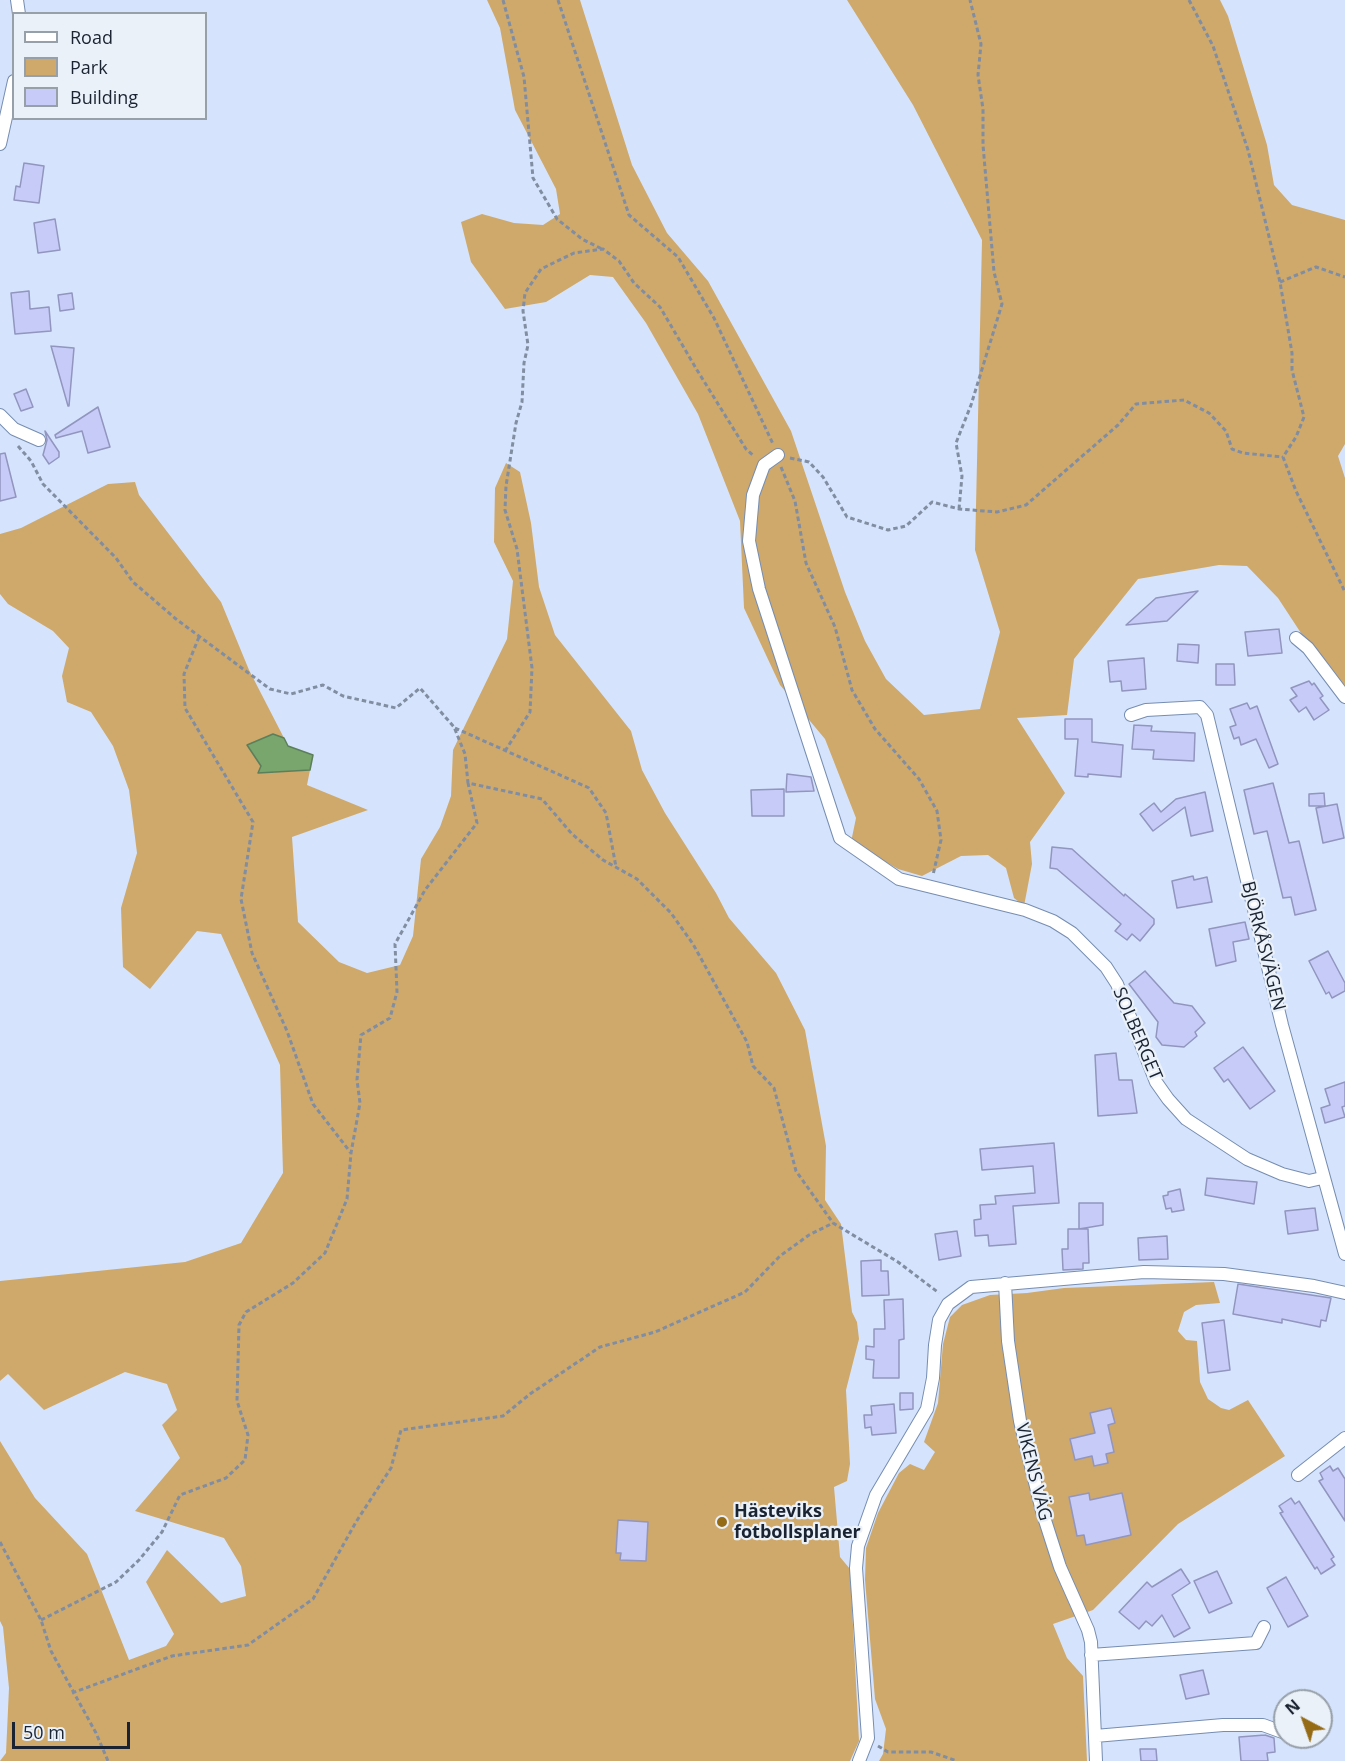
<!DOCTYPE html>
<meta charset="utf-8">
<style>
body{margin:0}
#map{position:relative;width:1345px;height:1761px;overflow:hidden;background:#d5e4fc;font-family:"Open Sans",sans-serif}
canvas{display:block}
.legend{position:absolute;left:12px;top:12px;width:195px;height:108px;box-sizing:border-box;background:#ebf1f9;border:2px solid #979fa9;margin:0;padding:8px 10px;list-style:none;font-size:18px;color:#1a2331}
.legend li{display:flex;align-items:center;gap:12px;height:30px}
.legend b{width:30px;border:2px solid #979fa9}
.north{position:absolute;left:1273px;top:1689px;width:60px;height:60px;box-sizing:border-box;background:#ebf1f9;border:2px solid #979fa9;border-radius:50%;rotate:319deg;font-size:16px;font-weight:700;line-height:24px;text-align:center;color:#1a2331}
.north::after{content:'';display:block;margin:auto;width:21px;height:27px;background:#956b16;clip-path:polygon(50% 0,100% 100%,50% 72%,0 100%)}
.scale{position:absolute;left:12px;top:1722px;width:118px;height:27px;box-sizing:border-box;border:3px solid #1a2331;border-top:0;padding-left:8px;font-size:18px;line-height:21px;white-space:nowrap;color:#1a2331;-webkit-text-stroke:4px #ebf1f9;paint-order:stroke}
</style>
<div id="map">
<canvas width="1345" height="1761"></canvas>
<ul class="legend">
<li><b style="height:8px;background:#fff"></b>Road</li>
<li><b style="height:16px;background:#cfa96b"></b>Park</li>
<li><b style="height:16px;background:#c6cbf7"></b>Building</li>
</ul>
<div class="north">N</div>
<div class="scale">50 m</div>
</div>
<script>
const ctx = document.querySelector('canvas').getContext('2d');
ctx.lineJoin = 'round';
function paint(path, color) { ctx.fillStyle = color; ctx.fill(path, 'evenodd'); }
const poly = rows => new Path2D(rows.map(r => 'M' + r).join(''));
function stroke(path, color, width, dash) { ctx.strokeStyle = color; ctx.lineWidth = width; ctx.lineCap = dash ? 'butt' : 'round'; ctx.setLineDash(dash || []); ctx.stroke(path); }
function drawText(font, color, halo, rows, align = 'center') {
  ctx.font = font + ' "Open Sans",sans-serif'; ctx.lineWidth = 4.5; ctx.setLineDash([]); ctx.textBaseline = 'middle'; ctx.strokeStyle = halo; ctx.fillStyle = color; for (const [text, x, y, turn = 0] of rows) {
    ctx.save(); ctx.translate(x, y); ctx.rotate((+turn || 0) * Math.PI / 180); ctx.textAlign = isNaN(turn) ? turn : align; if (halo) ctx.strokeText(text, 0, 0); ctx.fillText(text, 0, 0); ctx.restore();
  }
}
const green = poly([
 [487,0,580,0,632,165,667,233,708,281,791,431,845,592,865,641,886,679,924,715,980,709,1000,632,975,550,982,240,913,105,847,0,1220,0,1228,16,1267,145,1274,185,1292,205,1345,220,1345,444,1338,456,1345,478,1345,693,1316,656,1278,598,1247,566,1219,565,1138,579,1074,659,1067,715,1017,718,1065,793,1030,842,1032,864,1024,906,1014,898,1006,868,988,855,961,856,922,876,898,869,851,842,856,818,825,739,780,685,744,608,740,521,698,414,646,323,613,277,590,275,546,302,505,309,471,262,461,222,482,214,514,223,543,225,560,214,556,189,515,110,500,28],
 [506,463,520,472,531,523,539,587,555,635,631,731,642,770,665,813,716,893,729,918,776,973,805,1030,826,1146,825,1200,841,1224,852,1312,857,1322,859,1339,846,1390,850,1464,847,1481,834,1487,840,1557,850,1569,859,1741,850,1761,0,1761,6,1753,9,1688,3,1627,0,1621,0,1441,35,1498,87,1554,129,1660,166,1646,174,1634,146,1582,167,1550,221,1603,246,1596,241,1566,224,1538,135,1511,180,1458,162,1425,177,1410,167,1384,125,1372,44,1410,8,1374,0,1381,0,1281,185,1262,241,1243,283,1173,280,1065,221,934,197,931,150,989,123,967,121,908,137,853,129,790,113,746,91,712,67,702,62,676,69,648,53,631,8,604,0,594,0,534,21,528,108,484,135,482,139,495,221,602,249,670,284,738,273,734,247,745,261,766,258,773,310,770,307,785,368,810,292,837,298,922,339,962,367,973,400,965,413,936,421,859,440,827,451,796,453,750,507,639,513,581,494,542,495,488],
 [1214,1282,1220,1303,1196,1305,1184,1312,1178,1331,1186,1340,1197,1341,1200,1382,1208,1399,1221,1408,1229,1410,1248,1400,1285,1456,1178,1524,1093,1610,1053,1624,1067,1658,1083,1676,1087,1761,879,1761,883,1754,886,1729,875,1699,865,1580,866,1548,878,1513,899,1473,910,1464,924,1470,935,1452,924,1442,938,1403,943,1344,950,1317,962,1305,990,1295,1027,1293,1064,1288]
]);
const water = poly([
 [273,734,284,738,288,746,313,755,310,770,258,773,261,766,247,745,273,734]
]);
const building = poly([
 [24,163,44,166,39,203,14,200,16,186,20,187,24,163],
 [55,219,60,250,38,253,34,223,55,219],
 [29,291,30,309,49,307,51,331,15,334,11,293,29,291],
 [72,293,74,309,60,311,58,295,72,293],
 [51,346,74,348,69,406,68,406,51,346],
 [26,389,33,407,21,411,14,394,26,389],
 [98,407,110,447,88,453,82,431,56,438,55,435,98,407],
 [45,431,59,452,59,457,49,464,43,455,47,440,45,431],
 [5,453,16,497,0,501,0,454,5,453],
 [1198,591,1167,621,1126,625,1156,598,1198,591],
 [1279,629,1282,653,1248,656,1245,632,1279,629],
 [1178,644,1199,645,1198,663,1177,661,1178,644],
 [1144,658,1146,689,1122,691,1121,681,1110,682,1108,661,1144,658],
 [1216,664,1234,664,1235,685,1216,685,1216,664],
 [1309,681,1312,685,1314,683,1323,696,1320,698,1329,710,1314,720,1306,707,1299,712,1290,700,1297,696,1291,688,1309,681],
 [1247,703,1250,709,1257,706,1278,764,1269,768,1256,739,1241,745,1239,737,1234,739,1230,727,1236,725,1230,709,1247,703],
 [1065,719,1092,719,1092,742,1123,745,1121,777,1088,774,1088,777,1075,776,1078,739,1065,739,1065,719],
 [1134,725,1152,726,1151,731,1195,733,1194,761,1153,759,1154,750,1132,749,1134,725],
 [787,774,811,777,814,791,786,792,787,774],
 [1273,783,1289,843,1299,841,1316,910,1295,915,1291,897,1283,898,1267,831,1254,834,1244,790,1273,783],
 [784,789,784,816,752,816,751,790,784,789],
 [1205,792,1213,831,1191,836,1185,807,1153,831,1140,814,1154,803,1161,812,1176,799,1205,792],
 [1324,793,1325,806,1309,806,1309,794,1324,793],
 [1337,804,1344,838,1323,843,1316,808,1337,804],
 [1052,847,1072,849,1124,896,1125,894,1154,919,1154,924,1140,941,1132,934,1127,940,1115,931,1121,924,1057,869,1050,868,1052,847],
 [1193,876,1194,880,1207,877,1212,902,1177,908,1172,881,1193,876],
 [1245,922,1249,939,1233,942,1236,961,1216,966,1209,929,1245,922],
 [1328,951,1345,983,1345,991,1332,998,1329,992,1326,994,1309,961,1328,951],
 [1145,971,1174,1003,1192,1006,1205,1023,1195,1032,1197,1036,1184,1047,1162,1045,1156,1037,1158,1022,1129,984,1145,971],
 [1243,1047,1275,1091,1250,1109,1228,1079,1224,1082,1214,1068,1243,1047],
 [1116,1053,1119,1080,1132,1080,1137,1113,1098,1116,1095,1055,1116,1053],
 [1345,1082,1345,1106,1342,1107,1345,1117,1325,1123,1321,1108,1330,1105,1325,1089,1345,1082],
 [1054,1143,1059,1203,1013,1206,1016,1244,989,1246,988,1235,975,1236,974,1220,981,1219,980,1205,996,1204,995,1196,1035,1193,1033,1166,982,1170,980,1149,1054,1143],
 [1207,1178,1257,1182,1254,1204,1205,1195,1207,1178],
 [1180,1189,1184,1210,1172,1212,1171,1208,1166,1209,1163,1196,1168,1195,1168,1192,1180,1189],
 [1079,1203,1103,1203,1103,1225,1079,1229,1079,1203],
 [1315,1208,1318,1230,1288,1234,1285,1211,1315,1208],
 [1068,1229,1088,1229,1089,1263,1083,1263,1083,1269,1063,1270,1062,1249,1068,1249,1068,1229],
 [957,1231,961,1256,939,1260,935,1234,957,1231],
 [1167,1236,1168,1259,1139,1260,1138,1238,1167,1236],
 [881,1260,881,1271,888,1271,889,1295,862,1296,861,1261,881,1260],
 [1238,1284,1331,1298,1326,1321,1321,1320,1320,1327,1282,1319,1282,1323,1233,1314,1238,1284],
 [903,1299,904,1339,899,1340,899,1378,873,1378,874,1360,866,1359,866,1346,874,1347,874,1329,885,1329,884,1300,903,1299],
 [1224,1320,1230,1370,1208,1373,1202,1323,1224,1320],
 [900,1393,913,1393,913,1409,900,1410,900,1393],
 [894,1404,896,1433,872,1435,871,1427,865,1428,864,1415,872,1415,871,1406,894,1404],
 [1111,1408,1115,1423,1108,1425,1114,1452,1106,1454,1108,1463,1094,1466,1092,1456,1075,1460,1070,1439,1095,1433,1090,1413,1111,1408],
 [1330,1466,1333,1471,1338,1468,1345,1479,1345,1521,1319,1481,1323,1479,1320,1473,1330,1466],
 [1089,1493,1090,1500,1122,1493,1131,1535,1086,1545,1084,1535,1077,1536,1069,1497,1089,1493],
 [1291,1498,1295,1504,1299,1501,1334,1557,1331,1559,1335,1565,1321,1574,1317,1567,1315,1569,1280,1513,1283,1512,1279,1506,1291,1498],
 [618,1520,648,1522,646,1561,620,1560,621,1553,616,1553,618,1520],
 [1181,1569,1190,1583,1172,1595,1190,1628,1174,1637,1162,1615,1152,1626,1146,1621,1139,1629,1119,1612,1147,1582,1152,1587,1181,1569],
 [1217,1571,1232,1603,1209,1613,1194,1581,1217,1571],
 [1286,1577,1308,1616,1288,1627,1267,1588,1286,1577],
 [1203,1670,1209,1694,1186,1699,1180,1675,1203,1670],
 [1265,1735,1274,1738,1275,1752,1267,1753,1268,1761,1241,1761,1239,1737,1265,1735],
 [1140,1749,1156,1749,1157,1761,1141,1761,1140,1749]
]);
const path = poly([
 [503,0,524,77,533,178,557,219,582,239,602,249],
 [558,0,629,215,678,257,714,318,773,444],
 [1189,0,1213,46,1248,150,1280,282,1292,353,1292,370,1304,417,1296,437,1283,457,1296,491,1345,592],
 [1280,282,1316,267,1345,277],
 [18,446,31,461,43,484,116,558,133,582,176,619,270,689,291,694,323,685,343,696,396,708,420,688,454,727,465,754,468,783,542,799,572,834,603,860,637,879,671,913,693,944,747,1042,753,1066,774,1088,796,1171,833,1223,898,1262,939,1293],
 [790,458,809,462,823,477,847,517,888,530,906,526,932,502,959,509,997,512,1026,505,1118,425,1136,404,1184,400,1209,413,1226,431,1232,449,1243,453,1283,457],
 [781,467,795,501,806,563,835,627,852,690,875,729,919,779,937,811,941,840,933,875],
 [959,509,962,476,956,443,971,405,1002,304,994,272,983,145,983,109,978,75,981,44,970,0],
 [199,637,184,674,185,708,253,822,241,899,252,953,287,1031,313,1104,351,1153],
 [455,728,589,788,606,813,616,867],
 [505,751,530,712,532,668,517,549,505,510,506,486,516,423,522,402,524,363,528,345,523,311,525,293,541,269,574,253,603,249,619,261,634,283,660,307,697,370,746,449,754,456],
 [0,1542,41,1620,51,1651,96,1733,108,1761],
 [41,1620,116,1582,139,1560,162,1532,180,1495,226,1478,245,1460,248,1435,237,1401,239,1325,246,1312,293,1283,325,1253,347,1199,351,1153,360,1103,357,1080,361,1035,390,1018,397,992,395,944,425,890,477,823,468,783],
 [72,1693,172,1656,248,1645,313,1599,356,1522,391,1468,401,1430,503,1416,530,1394,600,1347,655,1332,745,1292,780,1256,809,1235,833,1223],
 [878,1746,888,1752,931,1752,957,1761]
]);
const street = poly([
 [17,0,19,14],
 [0,144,14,81],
 [0,415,14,429,39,440],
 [778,455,764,465,753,495,749,541,759,589,840,838,899,879,1025,910,1053,921,1072,933,1106,967,1117,984,1156,1082,1168,1099,1186,1119,1247,1159,1282,1174,1309,1181,1322,1178],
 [1296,638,1308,648,1345,697],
 [1131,715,1146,710,1200,707,1207,715,1282,1025,1345,1254],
 [1005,1283,1008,1341,1020,1421,1042,1511,1060,1567,1088,1630,1091,1642,1096,1761],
 [1298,1475,1345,1438],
 [1091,1655,1256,1643,1264,1627],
 [1095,1736,1223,1725,1263,1725,1285,1733],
 [1293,1737,1299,1740],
 [859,1761,868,1738,856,1568,858,1546,876,1495,927,1409,933,1378,935,1345,939,1320,948,1304,971,1287,1144,1272,1224,1274,1314,1286,1345,1293]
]);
const markers = [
 [722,1522,6,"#956b16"]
];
const streetNames = [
 ["BJÖRKÅSVÄGEN",1263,946,76],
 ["SOLBERGET",1137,1034,67],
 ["VIKENS VÄG",1033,1472,76]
];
const poiNames = [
 ["Hästeviks",734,1512],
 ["fotbollsplaner",734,1533]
];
paint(green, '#cfa96b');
paint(water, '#78a66d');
stroke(water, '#5c7f5b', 1.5);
paint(building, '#c6cbf7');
stroke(building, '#9195bf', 1.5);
stroke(street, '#768db1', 14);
stroke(path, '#818da1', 3, [4.5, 3]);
stroke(street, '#fff', 12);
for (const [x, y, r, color] of markers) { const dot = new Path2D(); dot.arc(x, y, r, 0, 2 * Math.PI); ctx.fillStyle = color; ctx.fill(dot); stroke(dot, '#ebf1f9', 2); }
drawText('18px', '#1a2331', '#ebf1f9', streetNames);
drawText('bold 18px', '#1a2331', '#ebf1f9', poiNames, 'left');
</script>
